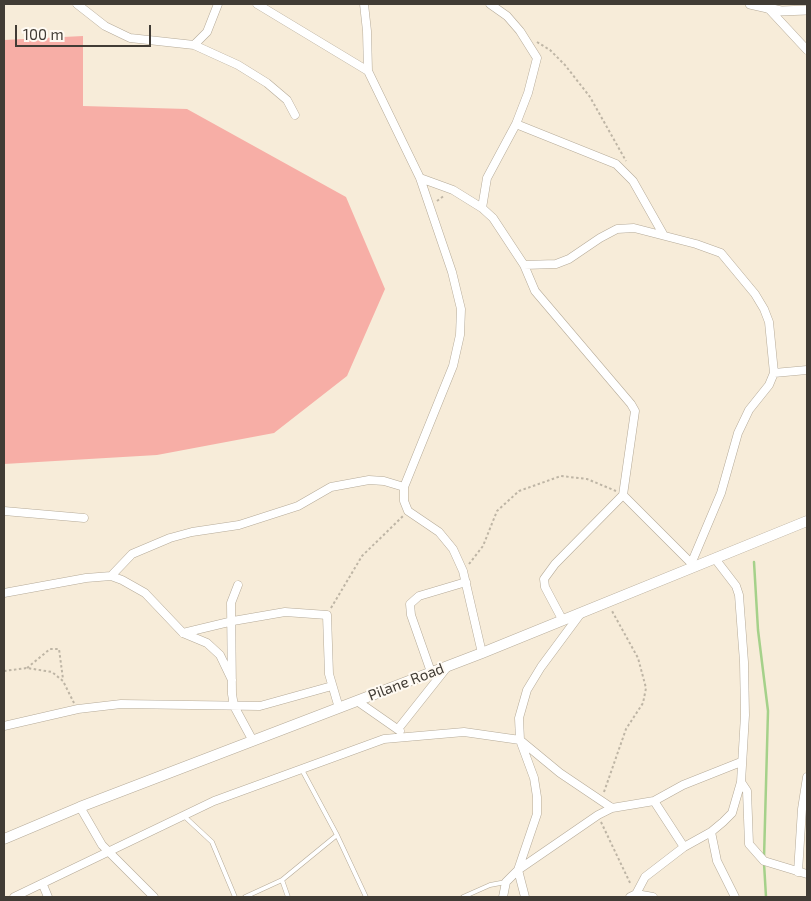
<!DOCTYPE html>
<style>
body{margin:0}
#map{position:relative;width:811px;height:901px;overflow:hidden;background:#f7ecd9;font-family:"Exo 2",sans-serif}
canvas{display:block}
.frame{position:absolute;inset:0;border:5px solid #413c35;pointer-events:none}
.scale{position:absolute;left:15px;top:25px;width:136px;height:22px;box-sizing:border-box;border:2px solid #413c35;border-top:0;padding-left:6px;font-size:15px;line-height:18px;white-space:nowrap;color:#413c35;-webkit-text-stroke:4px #fffaf2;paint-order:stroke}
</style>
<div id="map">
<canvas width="811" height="901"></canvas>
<div class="frame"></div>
<div class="scale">100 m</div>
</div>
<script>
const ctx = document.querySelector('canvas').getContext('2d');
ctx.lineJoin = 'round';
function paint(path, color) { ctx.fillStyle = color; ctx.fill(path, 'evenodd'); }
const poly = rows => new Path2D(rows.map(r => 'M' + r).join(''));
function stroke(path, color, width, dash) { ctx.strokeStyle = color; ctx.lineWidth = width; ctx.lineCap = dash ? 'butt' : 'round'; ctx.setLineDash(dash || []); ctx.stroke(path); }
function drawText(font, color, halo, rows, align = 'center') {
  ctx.font = font + ' "Exo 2",sans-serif'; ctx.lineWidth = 4; ctx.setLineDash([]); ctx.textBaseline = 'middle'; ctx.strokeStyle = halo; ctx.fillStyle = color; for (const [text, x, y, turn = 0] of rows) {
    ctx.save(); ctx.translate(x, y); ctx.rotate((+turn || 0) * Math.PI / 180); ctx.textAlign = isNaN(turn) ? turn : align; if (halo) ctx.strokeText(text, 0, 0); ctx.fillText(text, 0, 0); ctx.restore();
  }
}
const green = poly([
 [83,36,83,106,187,109,346,197,385,289,347,376,274,433,157,455,4,464,4,40]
]);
const stream = poly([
 [754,562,758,630,768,711,764,858],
 [764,863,766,897]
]);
const path = poly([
 [537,42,550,50,565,65,590,97,626,161],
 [437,201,445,195],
 [469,564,483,546,497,511,519,491,561,476,587,479,616,491],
 [331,608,362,556,403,516],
 [27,668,50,649,59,649,63,679],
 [4,671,27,668,52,672,63,681,74,703],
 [604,792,626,729,643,703,646,688,638,658,612,611],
 [601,822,631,885]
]);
const service = poly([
 [301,768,337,835,366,897],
 [184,816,212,842,235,897],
 [282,880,288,897],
 [245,897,282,880,337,835],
 [463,897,490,885,506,882]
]);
const minor = poly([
 [77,4,105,26,130,38,194,45,238,65,267,83,287,100,295,115],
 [257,4,368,71],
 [364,4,367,31,368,71,420,178,452,272,461,309,460,335,453,366,404,487,404,501,408,511,439,532,453,549,463,571,482,653],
 [768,8,807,50],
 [194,45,207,32,218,4],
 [516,124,616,164,633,181,663,234],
 [420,178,453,190,482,208,493,218,524,265,535,291,631,404,635,411,623,495,555,564,544,579,545,587,562,619],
 [482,208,487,178,516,124,528,93,537,58,520,31,507,16,490,4],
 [524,265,556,264,569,259,600,238,617,229,634,228,696,244,721,253,755,294,764,309,769,322,774,373,769,385,749,410,738,433,721,493,691,564],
 [774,373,807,370],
 [623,495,694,566],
 [4,511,84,518],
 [716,560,736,586,739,595,744,662,745,715,741,782,747,791,749,844,764,861,807,874],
 [111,576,132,554,170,538,192,532,239,525,298,506,331,487,369,480,384,481,404,487],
 [238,585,231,603,232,694,234,706,253,741],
 [4,593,86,578,111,576,122,580,145,593,183,633,207,643,220,655,232,680],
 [183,633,233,621,285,612,327,615,329,674,339,708],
 [431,672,411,615,410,604,419,596,466,582],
 [357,701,400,731],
 [4,726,78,709,121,704,260,706,332,686],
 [398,729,448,666],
 [654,801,684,847],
 [80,807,102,845,154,897],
 [711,832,717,861,735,897],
 [798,872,802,809,807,777],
 [43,885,48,897],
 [636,894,653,897],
 [14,897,214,801,384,739,464,732,520,740,560,773,612,808],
 [503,897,506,882,518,870,598,815,612,808,654,801,683,785,741,762],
 [525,897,518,870,537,814,537,797,534,778,520,740,519,718,527,690,541,667,581,613],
 [630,897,636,894,645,877,684,847,711,832,723,822,732,813,741,782]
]);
const tertiary = poly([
 [750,4,781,11,807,10]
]);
const secondary = poly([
 [4,839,80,807,482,653,807,521]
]);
const streetNames = [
 ["Pilane Road",406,682,-21]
];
paint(green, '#f7aea6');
stroke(stream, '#a5d18a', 2.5);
stroke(service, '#b5aa98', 5);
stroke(minor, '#b5aa98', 9);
stroke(tertiary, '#b5aa98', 10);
stroke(secondary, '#b5aa98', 11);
stroke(path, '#beb5a5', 2, [2.5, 2.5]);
stroke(service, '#fff', 4);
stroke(minor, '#fff', 8);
stroke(tertiary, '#fff', 9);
stroke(secondary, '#fff', 10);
drawText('15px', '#413c35', '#fffaf2', streetNames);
</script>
